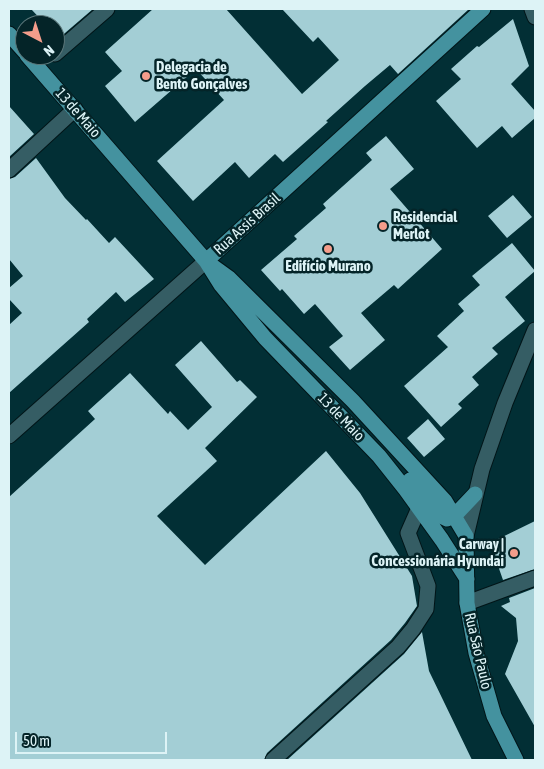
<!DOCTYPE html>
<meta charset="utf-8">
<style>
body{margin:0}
#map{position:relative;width:544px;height:769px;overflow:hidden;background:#022f35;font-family:"Asap Condensed",sans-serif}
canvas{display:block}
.frame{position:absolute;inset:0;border:10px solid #ddf3f6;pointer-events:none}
.north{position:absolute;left:15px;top:15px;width:50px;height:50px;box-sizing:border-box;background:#042428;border:1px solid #5b777a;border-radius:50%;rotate:140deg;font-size:14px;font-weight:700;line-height:20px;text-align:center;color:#ddf3f6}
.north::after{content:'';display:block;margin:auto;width:18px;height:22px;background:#f49d8b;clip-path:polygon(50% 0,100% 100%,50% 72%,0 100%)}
.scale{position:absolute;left:15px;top:732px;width:152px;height:22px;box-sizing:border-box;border:2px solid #ddf3f6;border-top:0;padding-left:6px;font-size:15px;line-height:18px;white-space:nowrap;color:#ddf3f6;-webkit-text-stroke:4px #042428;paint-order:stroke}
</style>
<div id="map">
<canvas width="544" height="769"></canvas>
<div class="frame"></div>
<div class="north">N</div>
<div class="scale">50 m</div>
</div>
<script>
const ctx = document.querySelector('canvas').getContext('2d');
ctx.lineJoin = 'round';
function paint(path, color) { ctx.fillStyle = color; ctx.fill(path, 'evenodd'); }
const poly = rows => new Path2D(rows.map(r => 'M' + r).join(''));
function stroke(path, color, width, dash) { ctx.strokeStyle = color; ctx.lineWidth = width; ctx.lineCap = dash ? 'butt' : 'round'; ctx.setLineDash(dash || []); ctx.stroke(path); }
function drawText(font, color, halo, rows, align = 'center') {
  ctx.font = font + ' "Asap Condensed",sans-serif'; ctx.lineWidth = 5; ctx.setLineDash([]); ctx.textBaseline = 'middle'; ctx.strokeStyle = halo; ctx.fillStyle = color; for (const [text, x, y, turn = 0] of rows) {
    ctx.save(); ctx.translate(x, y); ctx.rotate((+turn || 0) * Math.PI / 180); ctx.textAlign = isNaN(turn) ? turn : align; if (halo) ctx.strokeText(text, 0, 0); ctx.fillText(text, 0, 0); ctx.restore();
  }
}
const building = poly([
 [31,9,93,9,58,39,55,36,55,25,46,25],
 [153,9,226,9,302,94,339,60,318,37,313,42,282,9,469,9,398,74,390,65,365,86,326,121,328,122,283,162,275,154,249,178,235,162,193,201,157,161,224,100,196,69,135,122,105,86,122,71,105,52],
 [513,19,529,66,511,84,535,111,535,118,512,138,502,126,477,148,436,101,461,79,451,69,477,46,479,47],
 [9,106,34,134,9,157],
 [386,136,414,169,390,189,442,249,398,289,394,285,361,313,385,340,350,370,329,347,343,336,315,304,304,314,282,289,280,291,261,270,297,239,294,236,326,208,323,204,372,160,366,153],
 [36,158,65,198,86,220,87,219,109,243,115,237,154,279,125,302,116,292,87,319,89,322,9,393,9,325,22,313,9,299,9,288,23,276,9,259,9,179,15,177],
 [513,195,532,217,507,238,488,216],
 [512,243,535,271,505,297,525,321,492,348,498,354,472,377,479,385,458,404,462,408,441,427,404,386,448,347,437,336,464,311,458,304,480,285,472,276],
 [201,341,237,382,240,380,257,397,205,448,217,461,157,516,205,565,326,451,360,493,412,576,417,606,405,623,391,640,267,753,264,760,9,760,9,497,95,419,88,411,130,373,168,414,170,411,188,430,212,407,175,365],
 [428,419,445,439,424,457,407,438],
 [535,521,535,569,503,580,490,543],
 [535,588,535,727,505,674,518,641,516,618,501,606,510,602,509,598],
 [422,632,429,671,472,760,287,760,404,654]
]);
const minor = poly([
 [532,9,535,17],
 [55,54,107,9],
 [9,170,75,109],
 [9,436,206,261],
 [466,536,482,469,505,403,535,330],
 [467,603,535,578],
 [273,760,398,647,413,629,426,609,428,586,408,533,419,508]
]);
const major = poly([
 [9,34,25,52],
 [27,55,206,261,221,285,265,338,379,456,406,490,442,540,467,579],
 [206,261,483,9],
 [211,265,229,278,353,401,445,501,466,536,467,603,476,653,494,716,516,760],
 [410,480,443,517,447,519,457,513,475,494]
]);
const markers = [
 [146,76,5,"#f49d8b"],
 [383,226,5,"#f49d8b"],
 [328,249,5,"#f49d8b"],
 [514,553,5,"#f49d8b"]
];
const poiNames = [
 ["Delegacia de",156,67],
 ["Bento Gonçalves",156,84],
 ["Residencial",393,217],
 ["Merlot",393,234],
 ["Edifício Murano",328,266,"center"],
 ["Carway |",504,544,"right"],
 ["Concessionária Hyundai",504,561,"right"]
];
const streetNames = [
 ["13 de Maio",78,113,49],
 ["Rua Assis Brasil",247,224,-42],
 ["13 de Maio",341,417,46],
 ["Rua São Paulo",478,651,77]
];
paint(building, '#a3ced5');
stroke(minor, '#021518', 17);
stroke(major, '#021518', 17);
stroke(minor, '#355d64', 15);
stroke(major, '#44929f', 15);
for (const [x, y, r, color] of markers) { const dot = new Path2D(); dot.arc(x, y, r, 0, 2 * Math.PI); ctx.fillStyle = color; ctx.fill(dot); stroke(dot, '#042428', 2); }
drawText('bold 15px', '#ddf3f6', '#042428', poiNames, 'left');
drawText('15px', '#ddf3f6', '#042428', streetNames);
</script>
